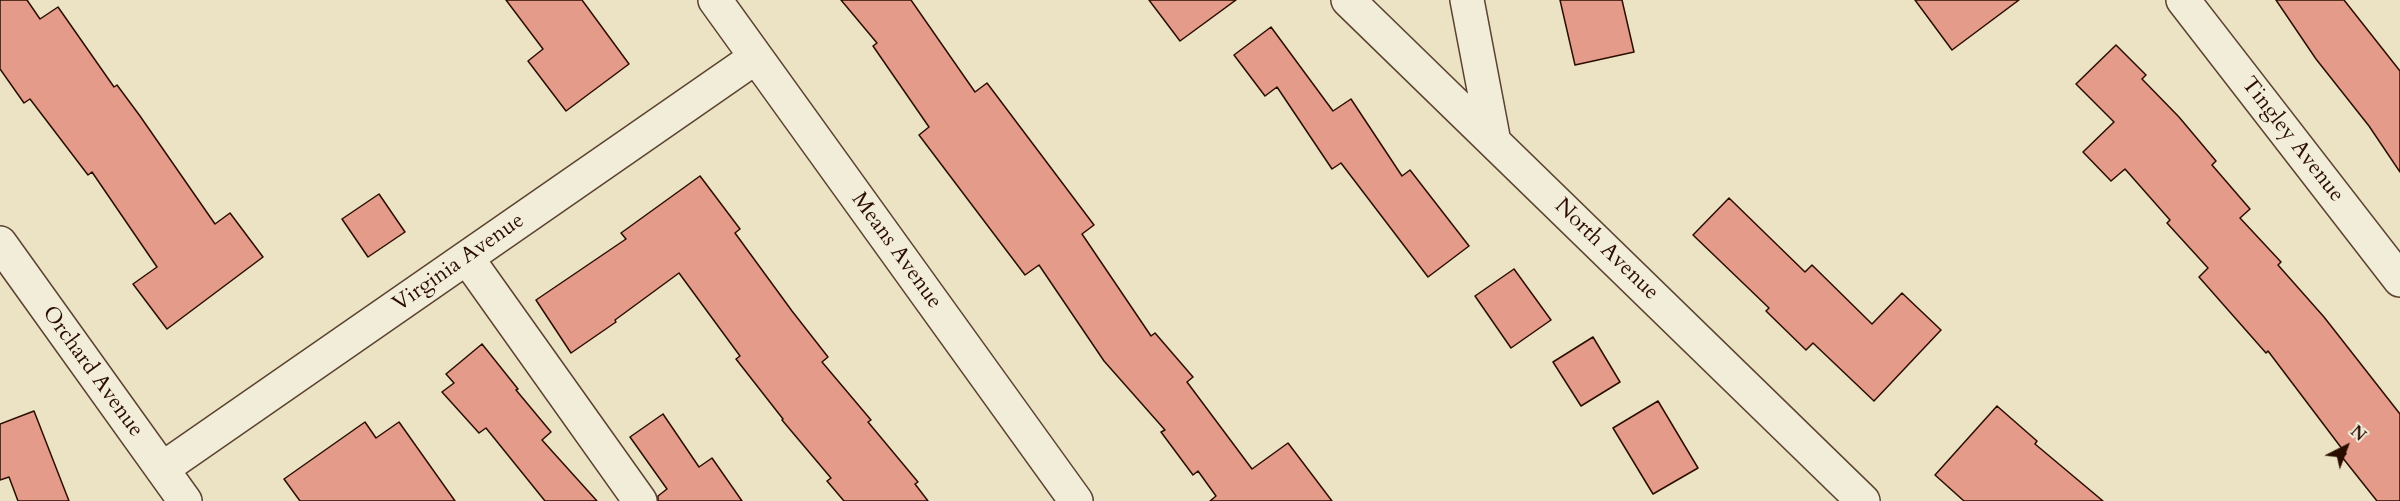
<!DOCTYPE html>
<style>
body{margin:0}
#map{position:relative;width:2400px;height:501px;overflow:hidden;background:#ebe3c3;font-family:Cardo,serif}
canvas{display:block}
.north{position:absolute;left:2316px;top:417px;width:60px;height:60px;-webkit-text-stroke:4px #f2edd8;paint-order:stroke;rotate:42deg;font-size:16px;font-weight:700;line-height:24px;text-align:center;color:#2b0d00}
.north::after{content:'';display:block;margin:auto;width:21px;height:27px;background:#2b0d00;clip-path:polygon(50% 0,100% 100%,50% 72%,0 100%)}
</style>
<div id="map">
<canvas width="2400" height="501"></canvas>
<div class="north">N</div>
</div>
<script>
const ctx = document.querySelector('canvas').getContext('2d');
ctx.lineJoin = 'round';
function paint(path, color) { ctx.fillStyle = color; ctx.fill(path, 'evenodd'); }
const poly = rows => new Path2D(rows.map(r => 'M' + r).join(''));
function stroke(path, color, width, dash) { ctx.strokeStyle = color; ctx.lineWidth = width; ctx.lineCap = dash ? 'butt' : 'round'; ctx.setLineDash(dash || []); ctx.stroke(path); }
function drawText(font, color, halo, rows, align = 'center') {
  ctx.font = font + ' Cardo,serif'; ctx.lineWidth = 4.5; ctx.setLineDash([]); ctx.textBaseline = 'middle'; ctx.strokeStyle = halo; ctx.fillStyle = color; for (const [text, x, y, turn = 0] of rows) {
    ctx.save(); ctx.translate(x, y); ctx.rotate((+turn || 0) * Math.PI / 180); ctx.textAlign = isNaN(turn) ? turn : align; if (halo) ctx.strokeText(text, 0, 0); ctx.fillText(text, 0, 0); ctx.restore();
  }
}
const building = poly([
 [0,0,27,0,40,19,58,7,114,87,117,85,140,116,215,224,230,213,263,257,167,329,133,284,157,267,92,172,88,175,30,99,24,103,0,69,0,0],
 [506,0,582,0,629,64,566,111,528,61,543,49,506,0],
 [841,0,911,0,975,92,987,83,1094,225,1082,234,1151,336,1155,333,1193,377,1187,382,1252,469,1288,443,1332,501,1210,501,1216,496,1198,471,1193,475,1161,432,1165,430,1104,361,1039,265,1025,275,919,135,929,127,873,46,877,43,841,0],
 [1149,0,1236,0,1180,41,1149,0],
 [1560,0,1622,0,1634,52,1575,65,1560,0],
 [1915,0,2019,0,1952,50,1915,0],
 [2276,0,2344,0,2400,71,2400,172,2369,126,2316,59,2276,0],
 [1271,27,1333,111,1351,99,1402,176,1410,170,1469,246,1428,277,1341,163,1332,169,1277,87,1265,96,1234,55,1271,27],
 [2116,45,2146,75,2142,79,2179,117,2216,161,2212,165,2250,209,2240,218,2281,262,2278,265,2324,317,2400,414,2400,501,2377,501,2342,457,2346,454,2268,351,2266,353,2199,277,2208,268,2167,223,2170,220,2125,169,2111,181,2083,152,2114,122,2076,84,2116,45],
 [700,176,740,229,735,233,792,311,828,357,822,362,871,420,868,422,918,482,915,484,928,501,844,501,827,481,831,478,782,420,783,419,736,359,740,356,679,273,615,320,616,322,571,353,536,300,626,239,621,233,700,176],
 [379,194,405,232,368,257,342,219,379,194],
 [1729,198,1805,272,1812,265,1872,324,1902,293,1941,330,1874,401,1813,343,1806,350,1766,311,1769,308,1693,235,1729,198],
 [1514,269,1551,320,1511,348,1475,296,1514,269],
 [1593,337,1620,382,1581,406,1553,362,1593,337],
 [482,344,518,389,516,390,551,432,542,440,597,501,545,501,486,428,479,433,442,392,454,383,446,374,482,344],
 [1658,401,1698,468,1653,494,1613,428,1658,401],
 [1997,406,2037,441,2035,444,2103,501,1964,501,1935,475,1997,406],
 [34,411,69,501,18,501,9,477,0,480,0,424,34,411],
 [663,414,699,467,712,458,742,501,658,501,658,496,667,489,630,437,663,414],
 [365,422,376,438,399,422,455,501,300,501,284,479,365,422]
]);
const minor = poly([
 [715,0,1076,501],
 [1348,0,1863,501],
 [1467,0,1494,142],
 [2183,0,2400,280],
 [0,243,185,501],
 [467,258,640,501],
 [162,469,756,57]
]);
const streetNames = [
 ["Tingley Avenue",2292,140,52],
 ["North Avenue",1606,250,44],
 ["Means Avenue",896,251,54],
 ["Virginia Avenue",459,263,-35],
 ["Orchard Avenue",92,372,54]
];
paint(building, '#e49b89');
stroke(building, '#2b0d00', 1.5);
stroke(minor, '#5b4231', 36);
stroke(minor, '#f2edd8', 33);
drawText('22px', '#2b0d00', '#f2edd8', streetNames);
</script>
